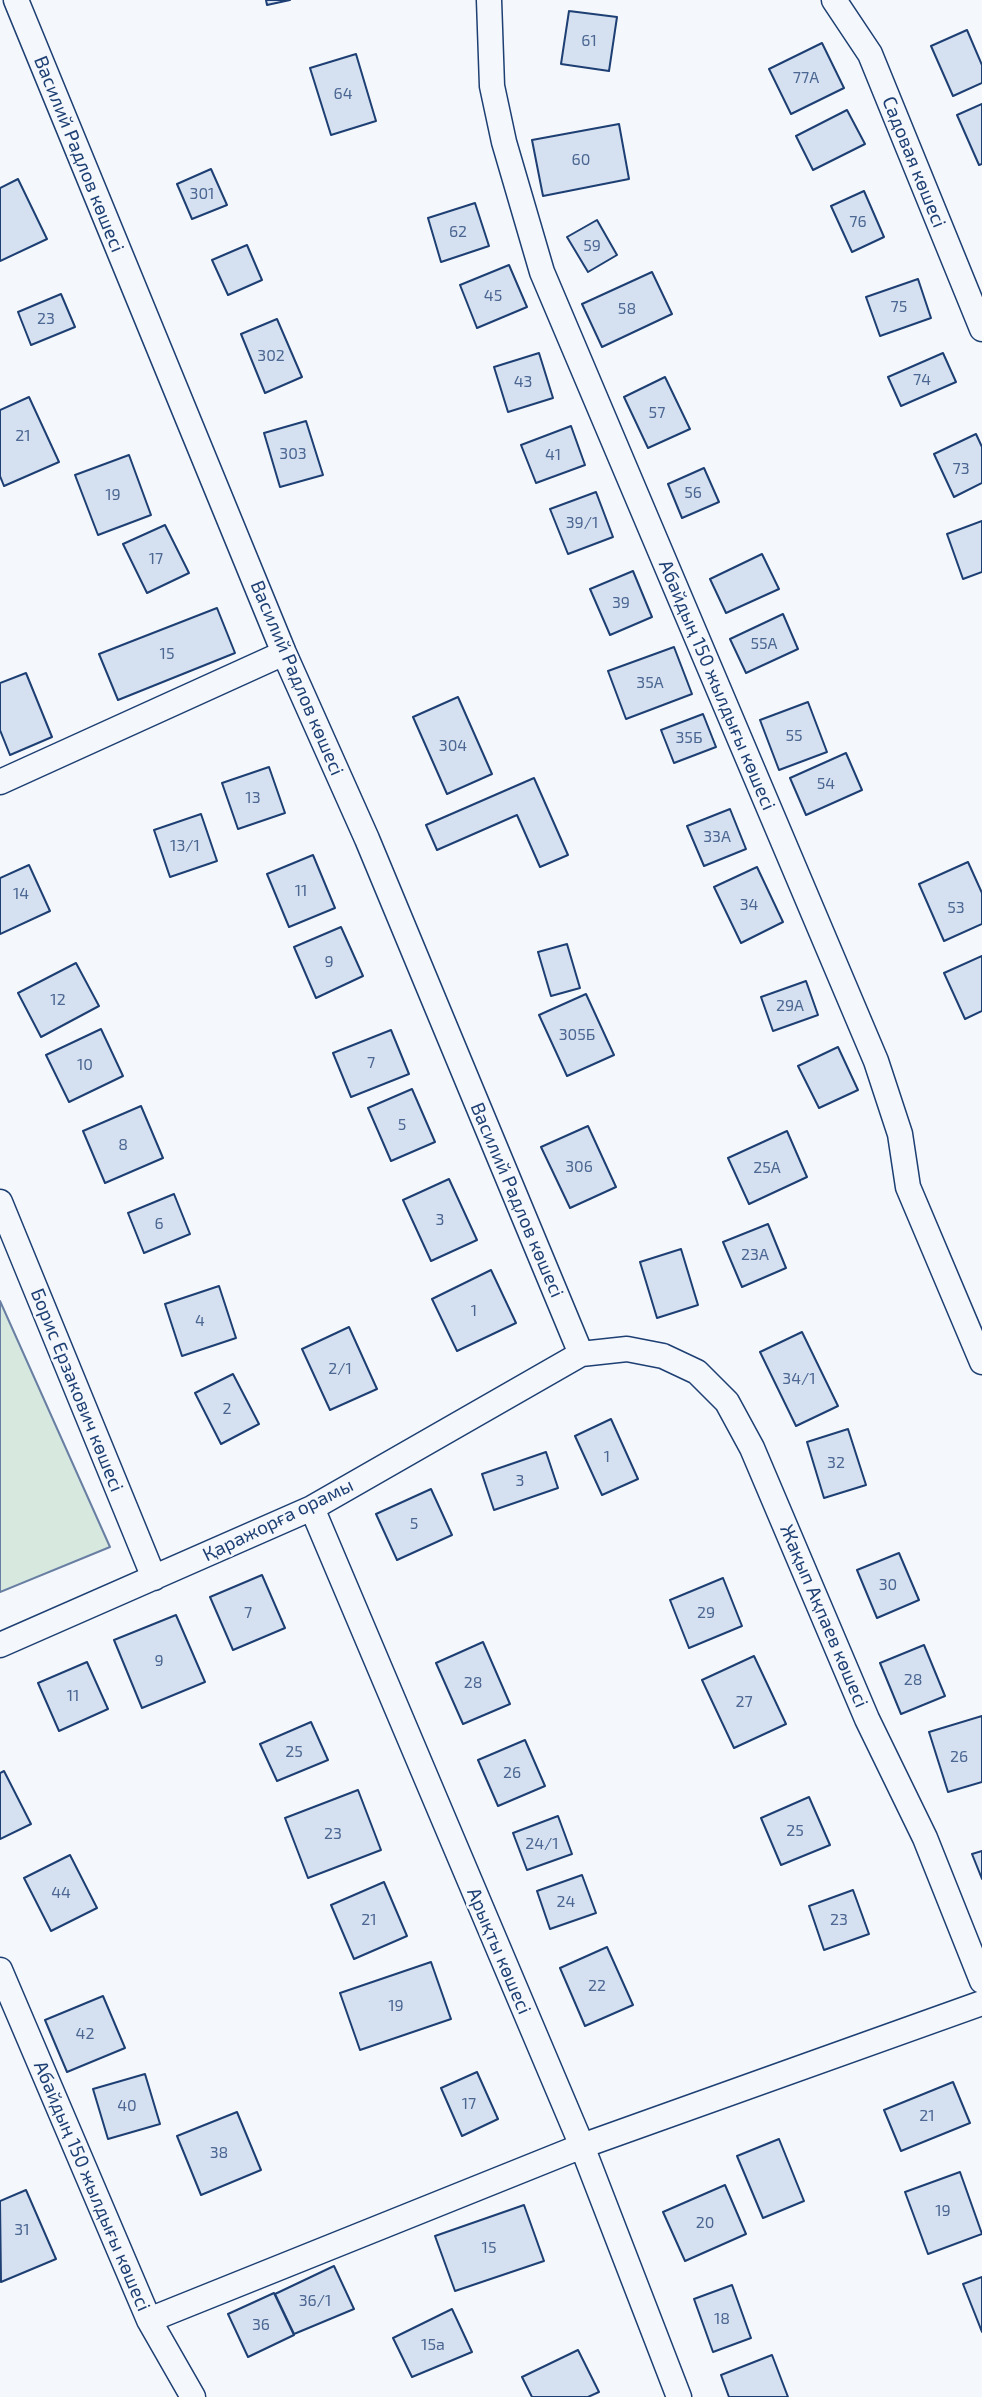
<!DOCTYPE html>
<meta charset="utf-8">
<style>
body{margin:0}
canvas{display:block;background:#f4f7fb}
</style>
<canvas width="982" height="2397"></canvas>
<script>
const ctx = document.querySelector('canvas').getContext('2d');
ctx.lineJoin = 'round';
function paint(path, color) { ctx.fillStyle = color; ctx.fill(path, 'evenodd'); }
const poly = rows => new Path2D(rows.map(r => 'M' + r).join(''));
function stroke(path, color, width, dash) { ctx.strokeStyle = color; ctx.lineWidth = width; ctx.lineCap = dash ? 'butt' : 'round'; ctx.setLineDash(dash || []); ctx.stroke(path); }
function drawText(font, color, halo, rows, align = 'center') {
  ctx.font = font + ' "Exo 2",sans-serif'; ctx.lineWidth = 5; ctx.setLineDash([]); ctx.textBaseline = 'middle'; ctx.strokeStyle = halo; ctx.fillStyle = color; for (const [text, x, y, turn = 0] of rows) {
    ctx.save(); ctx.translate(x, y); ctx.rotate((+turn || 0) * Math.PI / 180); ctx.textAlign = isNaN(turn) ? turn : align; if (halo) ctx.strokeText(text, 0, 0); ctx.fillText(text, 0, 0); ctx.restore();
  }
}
const green = poly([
 [0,1301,110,1547,0,1592,0,1301]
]);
const building = poly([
 [266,0,290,0,267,5,266,0],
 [569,11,617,17,609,71,561,64,569,11],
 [967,30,982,65,982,83,953,96,931,46,967,30],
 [822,43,844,88,791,114,769,69,822,43],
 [356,54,376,121,331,135,310,68,356,54],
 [982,104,982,164,979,165,957,115,982,104],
 [847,110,865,144,813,170,796,136,847,110],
 [619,124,629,179,543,196,532,140,619,124],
 [211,169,227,205,192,219,177,184,211,169],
 [18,179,47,239,0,261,0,188,18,179],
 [864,191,884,237,852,252,831,206,864,191],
 [475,203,489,246,441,262,428,218,475,203],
 [597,220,617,255,588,272,567,237,597,220],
 [247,245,262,280,228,295,212,260,247,245],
 [509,265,527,307,477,328,460,285,509,265],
 [652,272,672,314,602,347,582,304,652,272],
 [918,279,931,318,880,336,866,297,918,279],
 [61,294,75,327,31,345,18,312,61,294],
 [277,319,302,377,265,393,241,334,277,319],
 [539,353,553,398,508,412,494,367,539,353],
 [943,353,956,382,901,406,888,377,943,353],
 [665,377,690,429,648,448,624,397,665,377],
 [29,397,59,462,4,486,0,476,0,410,29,397],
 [306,421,323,475,280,487,264,433,306,421],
 [571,426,585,465,536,483,521,445,571,426],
 [976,434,982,447,982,483,954,497,934,454,976,434],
 [129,455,151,515,98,535,75,475,129,455],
 [704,468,719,502,682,518,668,484,704,468],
 [596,492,613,537,568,554,550,509,596,492],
 [982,521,982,572,963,579,947,534,982,521],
 [165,525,189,573,147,593,123,544,165,525],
 [762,554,779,589,726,613,710,579,762,554],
 [633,571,652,617,610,635,590,589,633,571],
 [217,608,235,653,118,700,99,654,217,608],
 [783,614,798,649,746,673,730,639,783,614],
 [674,647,692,694,626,719,608,671,674,647],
 [26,673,52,737,10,755,0,730,0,683,26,673],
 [458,697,492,774,447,794,413,717,458,697],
 [808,702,827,752,779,770,760,720,808,702],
 [703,714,716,747,674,763,661,730,703,714],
 [846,753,862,790,806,815,790,778,846,753],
 [269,767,285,813,238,829,222,783,269,767],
 [534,778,568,855,540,867,517,815,437,850,426,825,534,778],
 [730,809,746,849,704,866,687,826,730,809],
 [201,814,217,861,170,877,154,830,201,814],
 [313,855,335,908,289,927,267,874,313,855],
 [968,862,982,893,982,924,944,941,919,884,968,862],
 [29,865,50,911,0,934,0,878,29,865],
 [757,867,783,922,741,943,714,887,757,867],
 [341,927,363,976,316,998,294,947,341,927],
 [567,944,580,988,551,996,538,952,567,944],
 [982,956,982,1011,965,1019,944,973,982,956],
 [76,963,99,1006,41,1037,18,993,76,963],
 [806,981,818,1015,773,1031,761,997,806,981],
 [586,994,614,1055,567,1076,539,1015,586,994],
 [101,1029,123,1076,69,1102,46,1055,101,1029],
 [391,1030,409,1074,351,1097,333,1053,391,1030],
 [838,1047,858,1090,819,1108,798,1066,838,1047],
 [412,1089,435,1142,391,1161,368,1108,412,1089],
 [141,1106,163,1158,105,1183,83,1131,141,1106],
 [588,1126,616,1187,570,1208,541,1147,588,1126],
 [787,1131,807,1177,749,1204,728,1158,787,1131],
 [449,1179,477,1240,431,1261,403,1200,449,1179],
 [174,1194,190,1234,144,1253,128,1213,174,1194],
 [768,1224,786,1268,742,1287,723,1242,768,1224],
 [681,1249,698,1305,657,1318,640,1262,681,1249],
 [491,1270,516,1323,457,1351,432,1299,491,1270],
 [219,1286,236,1338,182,1356,165,1304,219,1286],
 [349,1327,377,1389,330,1410,302,1349,349,1327],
 [802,1332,838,1406,796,1426,760,1352,802,1332],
 [233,1374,259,1424,221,1444,195,1393,233,1374],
 [611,1419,638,1479,602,1495,575,1436,611,1419],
 [848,1429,866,1485,824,1498,807,1442,848,1429],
 [546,1452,558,1488,494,1510,482,1474,546,1452],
 [431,1489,452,1535,397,1560,376,1514,431,1489],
 [899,1553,919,1600,877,1618,857,1570,899,1553],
 [262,1575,285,1628,233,1650,210,1597,262,1575],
 [723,1578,742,1626,689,1648,670,1600,723,1578],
 [176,1615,205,1682,142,1708,114,1640,176,1615],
 [483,1642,510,1704,463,1724,436,1663,483,1642],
 [924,1645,945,1696,901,1714,880,1663,924,1645],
 [754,1656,786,1724,734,1748,702,1680,754,1656],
 [87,1662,108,1709,59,1731,38,1683,87,1662],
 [982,1716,982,1782,948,1792,929,1732,982,1716],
 [311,1722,328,1760,277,1781,260,1744,311,1722],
 [525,1740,545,1786,498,1806,478,1760,525,1740],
 [4,1771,31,1824,0,1839,0,1773,4,1771],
 [358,1790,381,1850,308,1878,285,1818,358,1790],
 [809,1797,830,1845,781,1865,761,1818,809,1797],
 [558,1816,572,1854,527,1870,513,1833,558,1816],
 [982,1851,982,1879,972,1854,982,1851],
 [70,1855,97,1908,51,1931,24,1878,70,1855],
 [582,1875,596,1913,550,1929,537,1891,582,1875],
 [384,1882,407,1936,354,1959,331,1905,384,1882],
 [853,1890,869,1934,824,1950,809,1906,853,1890],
 [607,1947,633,2005,585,2026,560,1968,607,1947],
 [431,1962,451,2019,360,2050,340,1993,431,1962],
 [103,1996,125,2048,67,2072,45,2020,103,1996],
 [477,2072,498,2119,462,2136,441,2088,477,2072],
 [145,2074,160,2124,108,2139,93,2089,145,2074],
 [953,2082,970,2123,901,2151,884,2110,953,2082],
 [237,2112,261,2170,201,2195,177,2136,237,2112],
 [779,2139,804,2201,763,2218,737,2156,779,2139],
 [960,2172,982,2234,928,2254,905,2192,960,2172],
 [725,2185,746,2234,685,2261,663,2212,725,2185],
 [26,2190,56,2259,1,2282,0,2201,26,2190],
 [524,2205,544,2261,455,2291,435,2236,524,2205],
 [334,2266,354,2309,294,2334,275,2294,334,2266],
 [982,2277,982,2332,963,2284,982,2277],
 [732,2285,751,2338,713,2352,694,2299,732,2285],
 [274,2293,294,2335,248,2357,228,2314,274,2293],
 [452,2309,472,2352,412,2377,393,2338,452,2309],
 [578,2350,599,2392,588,2397,532,2397,522,2377,578,2350],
 [772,2355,788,2397,729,2397,721,2375,772,2355]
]);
const street = poly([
 [16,0,284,653,367,839,581,1354],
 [489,0,492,86,504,142,542,272,876,1061,900,1134,908,1187,982,1362],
 [834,0,870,54,982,329],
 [0,782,284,653],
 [0,1202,154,1578],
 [312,1508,582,2146,679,2397],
 [0,1645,312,1508,581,1354,627,1349,663,1356,697,1372,727,1402,752,1448,867,1719,925,1838,982,1981],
 [0,1970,149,2320,193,2397],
 [149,2320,582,2146,982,2003]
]);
const numberNames = [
 ["61",589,41],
 ["77А",806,78],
 ["64",343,94],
 ["60",581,160],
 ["301",202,194],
 ["76",858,222],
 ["62",458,232],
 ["59",592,246],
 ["45",493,296],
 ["75",899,307],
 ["58",627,309],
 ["23",46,319],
 ["302",271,356],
 ["74",922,380],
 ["43",523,382],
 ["57",657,413],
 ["21",23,436],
 ["303",293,454],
 ["41",553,455],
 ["73",961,469],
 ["56",693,493],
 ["19",113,495],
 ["39/1",582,523],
 ["17",156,559],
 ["39",621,603],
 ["55А",764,644],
 ["15",167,654],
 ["35А",650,683],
 ["55",794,736],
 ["35Б",689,738],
 ["304",453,746],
 ["54",826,784],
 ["13",253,798],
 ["33А",717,837],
 ["13/1",185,846],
 ["11",301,891],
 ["14",21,894],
 ["34",749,905],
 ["53",956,908],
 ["9",329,962],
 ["12",58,1000],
 ["29А",790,1006],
 ["305Б",577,1035],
 ["7",371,1063],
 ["10",85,1065],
 ["5",402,1125],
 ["8",123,1145],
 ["306",579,1167],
 ["25А",767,1168],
 ["3",440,1220],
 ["6",159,1224],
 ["23А",755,1255],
 ["1",474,1311],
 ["4",200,1321],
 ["2/1",340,1369],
 ["34/1",799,1379],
 ["2",227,1409],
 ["1",607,1457],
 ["32",836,1463],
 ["3",520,1481],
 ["5",414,1524],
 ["30",888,1585],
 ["7",248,1613],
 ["29",706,1613],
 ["9",159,1661],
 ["28",913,1680],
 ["28",473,1683],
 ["11",73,1696],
 ["27",744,1702],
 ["25",294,1752],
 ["26",959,1757],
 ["26",512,1773],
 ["25",795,1831],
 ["23",333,1834],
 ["24/1",542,1844],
 ["44",61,1893],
 ["24",566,1902],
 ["21",369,1920],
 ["23",839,1920],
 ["22",597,1986],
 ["19",396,2006],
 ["42",85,2034],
 ["17",469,2104],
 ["40",127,2106],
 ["21",927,2116],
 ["38",219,2153],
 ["19",943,2211],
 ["20",705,2223],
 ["31",22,2230],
 ["15",489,2248],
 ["36/1",315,2301],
 ["18",722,2319],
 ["36",261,2325],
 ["15а",433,2345]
];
const streetNames = [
 ["Василий Радлов көшесі",79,154,68],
 ["Садовая көшесі",914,162,68],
 ["Василий Радлов көшесі",297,678,67],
 ["Абайдың 150 жылдығы көшесі",717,685,67],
 ["Василий Радлов көшесі",517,1200,67],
 ["Борис Ерзакович көшесі",77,1390,68],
 ["Қаражорға орамы",278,1520,-26],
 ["Жақып Ақпаев көшесі",824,1616,67],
 ["Арықты көшесі",499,1951,67],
 ["Абайдың 150 жылдығы көшесі",92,2186,67]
];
paint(green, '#d7e8df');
stroke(green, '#687fa3', 2);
paint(building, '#d5e0f0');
stroke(building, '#1d3f73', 2);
stroke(street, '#1d3f73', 27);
stroke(street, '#f4f7fb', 24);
drawText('16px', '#4b6792', null, numberNames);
drawText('19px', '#1d3f73', '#f4f7fb', streetNames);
</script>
